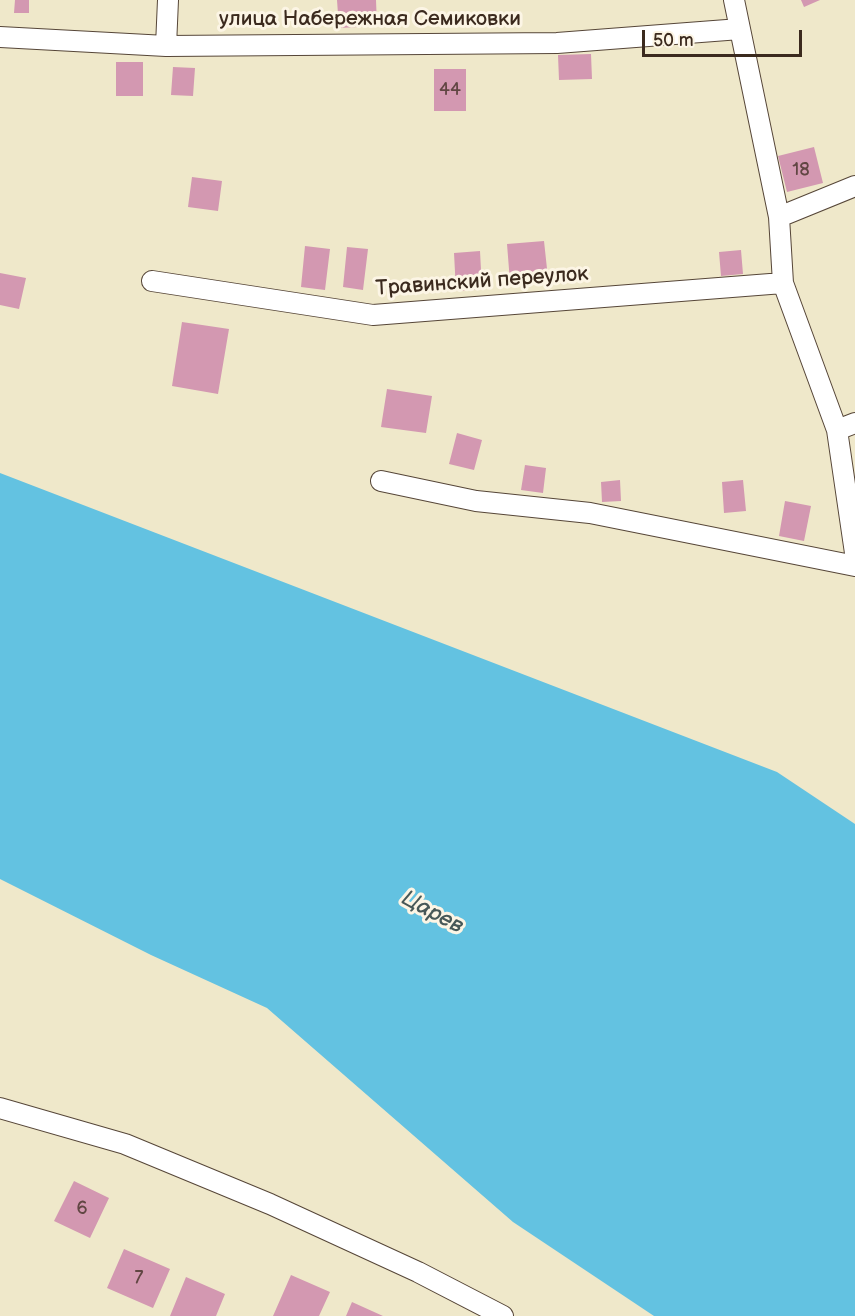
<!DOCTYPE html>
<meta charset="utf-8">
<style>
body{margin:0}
#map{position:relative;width:855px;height:1316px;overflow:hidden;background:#efe8ca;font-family:"Balsamiq Sans",sans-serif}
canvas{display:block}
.scale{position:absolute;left:642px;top:30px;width:160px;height:27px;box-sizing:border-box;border:3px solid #3b2a1e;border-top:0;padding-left:8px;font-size:18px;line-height:21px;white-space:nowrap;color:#3b2a1e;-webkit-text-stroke:4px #fcf5e5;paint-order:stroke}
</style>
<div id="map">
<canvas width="855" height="1316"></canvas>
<div class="scale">50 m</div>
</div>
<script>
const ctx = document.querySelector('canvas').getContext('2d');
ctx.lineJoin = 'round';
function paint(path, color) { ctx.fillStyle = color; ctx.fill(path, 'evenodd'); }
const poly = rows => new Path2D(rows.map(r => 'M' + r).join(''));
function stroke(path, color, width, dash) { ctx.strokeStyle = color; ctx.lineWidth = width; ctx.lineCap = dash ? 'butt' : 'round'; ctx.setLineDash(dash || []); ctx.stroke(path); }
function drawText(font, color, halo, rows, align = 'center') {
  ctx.font = font + ' "Balsamiq Sans",sans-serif'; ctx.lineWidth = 6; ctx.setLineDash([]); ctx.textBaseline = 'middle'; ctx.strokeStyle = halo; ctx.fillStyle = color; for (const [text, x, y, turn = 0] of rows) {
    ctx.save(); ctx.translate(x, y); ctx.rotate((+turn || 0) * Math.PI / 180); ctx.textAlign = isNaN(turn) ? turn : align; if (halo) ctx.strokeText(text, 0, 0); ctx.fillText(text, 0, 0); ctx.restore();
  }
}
const water = poly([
 [0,473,777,772,855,824,855,1316,654,1316,513,1222,267,1008,151,955,0,879]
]);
const building = poly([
 [15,0,29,0,29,13,14,13],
 [337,0,376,0,377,26,339,28],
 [801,0,820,0,804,7],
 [591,54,592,79,559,80,558,55],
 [116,62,143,62,143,96,116,96],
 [173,67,195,68,193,96,171,95],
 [434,69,466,69,466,111,434,111],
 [814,147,823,183,787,192,778,156],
 [192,177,222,181,218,211,188,207],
 [544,241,548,278,510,282,507,244],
 [305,246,330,249,325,290,301,287],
 [347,247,368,249,363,290,343,287],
 [741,250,743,274,721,276,719,252],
 [480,251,482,289,456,291,454,253],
 [0,273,26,278,19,309,0,305],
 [182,322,229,329,218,394,172,386],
 [387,389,432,396,426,433,381,427],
 [457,433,482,440,474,470,449,464],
 [525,465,546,468,543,493,521,490],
 [620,480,621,501,602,502,601,482],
 [743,480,746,511,724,513,722,482],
 [785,501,811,506,804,541,779,536],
 [74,1181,109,1198,90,1238,54,1221],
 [124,1249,170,1269,153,1308,107,1288],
 [291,1275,330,1292,319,1316,273,1316],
 [186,1277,225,1294,216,1316,170,1316],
 [352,1302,383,1316,346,1316]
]);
const minor = poly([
 [734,0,779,217,783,283,837,430,855,553],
 [0,37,166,46,557,43,740,29],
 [166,46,168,0],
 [779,217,855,186],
 [152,281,373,315,783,283],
 [837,430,855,423],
 [381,481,476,501,590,513,855,566],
 [0,1108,125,1144,270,1204,418,1272,503,1316]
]);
const numberNames = [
 ["44",450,90],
 ["18",801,170],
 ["6",82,1209],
 ["7",139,1278]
];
const streetNames = [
 ["улица Набережная Семиковки",370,20],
 ["Травинский переулок",482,282,-4]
];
const waterNames = [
 ["Царев",432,913,28]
];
paint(water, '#63c2e1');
paint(building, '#d398b1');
stroke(minor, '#564638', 22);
stroke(minor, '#fff', 20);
drawText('18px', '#614643', null, numberNames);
drawText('21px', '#3b2a1e', '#fcf5e5', streetNames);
drawText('italic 22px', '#475858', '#fcf5e5', waterNames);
</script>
